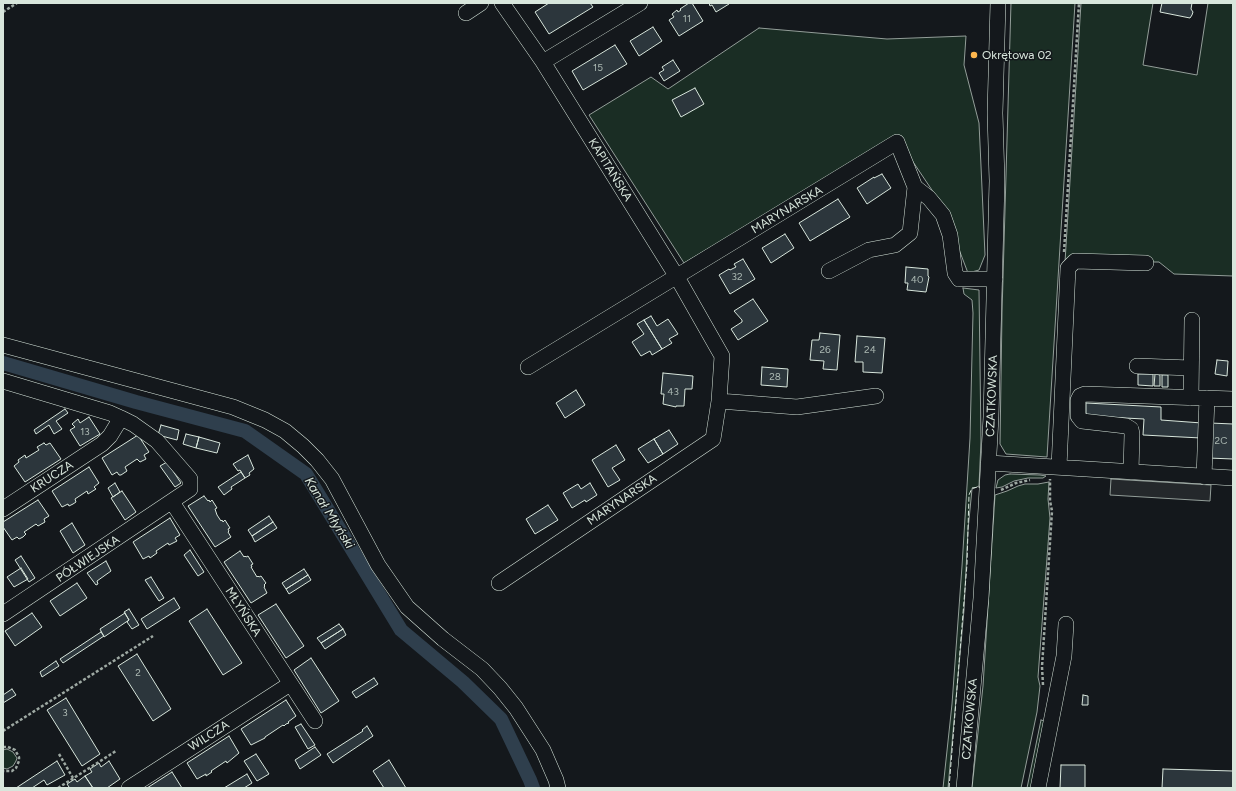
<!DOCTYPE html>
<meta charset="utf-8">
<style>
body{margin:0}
#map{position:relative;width:1236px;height:791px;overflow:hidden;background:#14181c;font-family:Figtree,sans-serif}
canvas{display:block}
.frame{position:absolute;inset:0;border:4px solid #d8e6dc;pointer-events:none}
</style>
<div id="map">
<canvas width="1236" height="791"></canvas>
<div class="frame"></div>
</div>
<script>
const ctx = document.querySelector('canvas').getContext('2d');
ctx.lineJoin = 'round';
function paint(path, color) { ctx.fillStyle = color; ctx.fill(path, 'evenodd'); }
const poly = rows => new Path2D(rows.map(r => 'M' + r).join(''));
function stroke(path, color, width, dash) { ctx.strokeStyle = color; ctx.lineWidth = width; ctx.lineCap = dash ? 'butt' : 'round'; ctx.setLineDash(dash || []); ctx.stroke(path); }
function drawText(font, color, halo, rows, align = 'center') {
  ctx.font = font + ' Figtree,sans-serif'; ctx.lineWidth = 3; ctx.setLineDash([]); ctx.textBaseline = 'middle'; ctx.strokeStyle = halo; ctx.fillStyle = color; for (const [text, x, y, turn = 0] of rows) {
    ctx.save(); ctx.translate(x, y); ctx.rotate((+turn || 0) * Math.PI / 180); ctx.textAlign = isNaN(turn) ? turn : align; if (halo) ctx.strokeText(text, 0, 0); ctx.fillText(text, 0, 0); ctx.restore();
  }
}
const green = poly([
 [1011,3,1075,3,1047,457,1006,454,1000,444,1002,313,1011,3],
 [1081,3,1153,3,1143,65,1197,75,1208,3,1233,3,1233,276,1174,274,1159,262,1065,262,1081,3],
 [759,28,887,39,966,36,964,65,979,123,981,166,985,255,979,270,968,273,942,205,897,138,684,263,589,115,651,77,668,89,759,28],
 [963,288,979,290,981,441,979,486,972,489,968,530,964,610,948,788,943,788,952,704,962,566,970,438,973,313,972,300,964,294,963,288],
 [1010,474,1040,475,1046,476,1043,478,1028,478,1014,481,1002,487,996,488,998,480,1005,475,1010,474],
 [1049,482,1048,499,1050,518,1038,677,1040,686,1037,712,1021,788,972,788,983,686,995,495,1007,491,1018,486,1025,484,1038,484,1049,482],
 [1041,720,1048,722,1033,788,1027,788,1041,720],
 [7,749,13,752,17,758,16,761,13,766,7,769,3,768,3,750,7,749]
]);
const parking = poly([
 [1111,479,1211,485,1210,501,1110,495,1111,479]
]);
const canal = poly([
 [3,363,136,402,245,431,306,474,401,630,463,682,501,719,530,780,533,788]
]);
const building = poly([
 [549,3,590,3,593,7,549,34,535,12,549,3],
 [689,3,692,3,703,21,679,36,669,20,674,17,672,14,677,10,678,12,681,10,680,9,689,3],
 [709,3,728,3,729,4,716,12,712,5,710,6,709,3],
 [1162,3,1192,3,1191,9,1193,12,1192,15,1190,18,1160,12,1162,3],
 [653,27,662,41,639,56,630,41,653,27],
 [615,45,627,64,583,90,572,71,615,45],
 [673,60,680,71,664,81,659,73,664,70,662,67,673,60],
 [695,88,704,104,681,117,672,100,695,88],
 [882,174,891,188,867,204,857,188,874,177,874,178,882,174],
 [838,199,850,217,810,241,799,223,838,199],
 [785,234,794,248,771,263,762,248,785,234],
 [743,259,755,279,730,294,719,275,729,269,730,270,736,267,734,264,743,259],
 [906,267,928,269,928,276,929,277,926,292,907,290,908,283,905,283,906,267],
 [753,299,768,321,738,340,731,329,742,322,742,320,734,311,753,299],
 [651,316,657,326,668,319,678,334,669,339,672,343,662,349,644,320,651,316],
 [644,320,662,349,652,355,650,351,641,356,632,342,644,334,637,324,644,320],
 [820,333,840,335,837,370,823,369,824,361,810,360,812,340,819,340,820,333],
 [857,336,885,338,882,373,863,372,863,362,855,362,857,336],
 [1217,360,1228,361,1227,376,1215,374,1217,360],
 [762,367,788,369,787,387,761,385,762,367],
 [663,373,693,376,692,389,685,389,684,406,676,406,676,407,663,404,664,394,661,394,663,373],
 [1138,374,1153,374,1153,386,1138,385,1138,374],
 [1155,374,1160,375,1160,386,1154,386,1155,374],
 [1162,375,1168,375,1168,387,1162,387,1162,375],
 [576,390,585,405,565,418,556,403,576,390],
 [1086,403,1161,407,1161,420,1202,423,1201,438,1143,435,1144,419,1086,416,1086,403],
 [65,409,68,413,56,421,62,429,54,434,49,425,36,434,34,430,65,409],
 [89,417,100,434,80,446,70,430,75,427,72,424,78,419,80,423,89,417],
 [1210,423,1233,424,1233,459,1208,458,1210,423],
 [161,425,179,430,177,440,158,435,161,425],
 [669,430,678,444,663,454,654,439,669,430],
 [186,434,199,437,196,448,183,444,186,434],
 [138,435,149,452,144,455,146,459,140,462,137,459,125,467,127,471,121,475,119,475,117,472,112,475,102,458,138,435],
 [199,437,220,443,217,453,196,448,199,437],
 [654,439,663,454,648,463,638,449,654,439],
 [44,443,46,445,50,443,61,459,25,482,14,466,19,462,18,460,25,455,26,458,39,450,37,447,44,443],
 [616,445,625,460,612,468,620,480,608,487,592,460,616,445],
 [248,455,254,469,249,473,250,475,245,478,240,470,238,471,233,464,248,455],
 [167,462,181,483,175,487,160,466,167,462],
 [89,467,99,483,94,487,96,489,88,494,87,491,75,499,76,502,73,504,69,506,68,504,62,507,52,491,89,467],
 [241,472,245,478,231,487,232,489,224,495,218,487,241,472],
 [115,483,120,492,113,497,108,488,115,483],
 [590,483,597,495,586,502,585,500,572,508,563,493,578,484,581,489,590,483],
 [122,491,136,512,125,520,111,498,122,491],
 [204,496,208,501,209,500,210,502,212,500,217,508,215,509,217,515,221,521,222,520,223,522,225,520,230,528,228,529,229,531,228,532,231,537,215,547,188,506,204,496],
 [38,500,49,516,44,519,45,522,38,526,36,524,24,532,26,534,23,537,19,539,17,537,12,540,3,527,3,522,38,500],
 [548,505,558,520,535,534,526,519,548,505],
 [269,516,273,522,252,536,248,530,269,516],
 [170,518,180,535,175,538,177,541,169,545,168,543,156,551,157,553,150,558,149,556,143,559,133,542,170,518],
 [273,522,277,528,255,542,252,536,273,522],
 [72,523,85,545,73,553,60,531,72,523],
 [190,550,204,572,198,576,184,555,190,550],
 [240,551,244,557,245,556,246,557,248,556,253,564,251,565,252,567,251,567,257,577,258,576,259,577,261,576,266,583,264,585,265,586,264,587,267,593,251,603,224,562,240,551],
 [21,556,35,578,29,582,15,560,21,556],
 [106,561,111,571,97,581,98,584,96,585,87,573,106,561],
 [21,568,28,579,14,587,7,577,21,568],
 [304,569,308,575,286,589,282,583,304,569],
 [308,575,311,580,289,594,286,589,308,575],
 [151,577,164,598,159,601,145,580,151,577],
 [77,583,87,598,60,616,50,601,77,583],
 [174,598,180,608,147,629,141,619,174,598],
 [276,604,304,646,286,658,258,615,276,604],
 [129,609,139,625,132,629,127,622,129,620,124,612,129,609],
 [207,609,242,663,223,675,189,621,207,609],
 [32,613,42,627,15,646,5,631,32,613],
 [125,613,129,620,104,637,100,629,125,613],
 [339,624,343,629,321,643,317,638,339,624],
 [343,629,346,635,325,649,321,643,343,629],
 [101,632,104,636,63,663,60,659,101,632],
 [137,654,171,709,153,721,118,666,137,654],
 [311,658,339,701,321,713,294,670,311,658],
 [56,661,59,666,42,677,40,672,56,661],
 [374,678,378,684,356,698,352,692,374,678],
 [12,689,16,695,3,703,3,695,12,689],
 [1083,695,1088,696,1088,705,1082,705,1083,695],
 [66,698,100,754,82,766,47,710,66,698],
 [286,700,296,716,288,722,289,723,286,724,284,726,283,725,265,737,265,738,251,745,241,729,286,700],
 [301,724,315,745,308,749,295,727,301,724],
 [367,726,373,736,333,763,327,754,363,731,362,730,367,726],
 [229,736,239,753,227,763,226,761,211,771,212,772,206,776,206,774,197,779,187,763,229,736],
 [315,747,321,755,300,769,295,760,315,747],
 [256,754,269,774,257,781,244,761,256,754],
 [389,760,406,788,384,788,373,771,389,760],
 [57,761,65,775,47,785,44,780,32,788,16,788,57,761],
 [109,761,120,779,107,788,93,788,85,776,92,772,90,769,99,763,101,767,109,761],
 [1061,765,1085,765,1085,788,1060,788,1061,765],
 [1163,769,1233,771,1233,788,1162,788,1163,769],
 [172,772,182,788,147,788,172,772],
 [247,774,252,783,244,788,224,788,247,774],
 [85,776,93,788,67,788,69,787,67,784,75,779,77,782,85,776]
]);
const path = poly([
 [3,12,17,3],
 [1064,252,1079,3],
 [1001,490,1016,483,1030,480],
 [1043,685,1042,667,1052,511,1050,501,1050,479],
 [3,731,153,636],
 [3,747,8,747,15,750,19,757,19,761,16,768,12,771,3,771],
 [59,754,73,778],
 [58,788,116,751]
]);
const minor = poly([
 [466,13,481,3],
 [543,62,640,3],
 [829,271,869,250,895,245,910,233,915,187],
 [3,345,233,407,265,420,285,431,303,446,317,460,332,479,378,565,407,607,443,639,482,669,500,688,516,708,543,750,556,780,558,788],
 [1137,366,1191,368],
 [528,367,897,142,915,187,929,198,943,215,950,235,955,273,959,279,995,279],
 [3,381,110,413,121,418,110,436,102,444,3,509],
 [1191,398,1192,320],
 [719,401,797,407,876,396],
 [989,463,1233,478],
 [1059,467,1068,268,1075,261,1146,263],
 [1131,472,1132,434,1131,429,1126,426,1082,421,1078,416,1078,400,1080,396,1085,394,1233,399],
 [1204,477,1207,398],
 [172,502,315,721],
 [499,583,713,439,719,401,722,356,677,277,543,62,502,3],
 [3,614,190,489,190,479,157,441,133,424,121,418],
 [129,788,290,684],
 [964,788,981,598,991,417,997,181,995,113,998,3],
 [1038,788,1064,656,1066,624]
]);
const fence = poly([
 [949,788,967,564,969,495,972,488,980,487]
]);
const markers = [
 [974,55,4,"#ffb74d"]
];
const numberNames = [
 ["11",687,19],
 ["15",598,68],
 ["32",737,277],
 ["40",917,280],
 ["26",825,350],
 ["24",870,350],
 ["28",775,377],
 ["43",673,392],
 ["13",85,432],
 ["2C",1221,441],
 ["2",138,673],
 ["3",65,713]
];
const poiNames = [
 ["Okrętowa 02",982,55]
];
const streetNames = [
 ["KAPITAŃSKA",610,170,58],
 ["MARYNARSKA",787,210,-31],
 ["CZATKOWSKA",992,396,-88],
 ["KRUCZA",52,477,-33],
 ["MARYNARSKA",622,500,-34],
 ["PÓŁWIEJSKA",88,559,-34],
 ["MŁYŃSKA",243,612,57],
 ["CZATKOWSKA",970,719,-85],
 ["WILCZA",209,736,-33]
];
const waterNames = [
 ["Kanał Młyński",329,513,58]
];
paint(green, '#1a2d24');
stroke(green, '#939e99', 1);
paint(parking, '#24282b');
stroke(parking, '#939e99', 1);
stroke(canal, '#2f3f4d', 14);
paint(building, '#2c363c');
stroke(building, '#d8e6dc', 1);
stroke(minor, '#d8e6dc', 16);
stroke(path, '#9da8a2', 2.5, [3, 2]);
stroke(minor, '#14181c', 15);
stroke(fence, '#d8e6dc', 1, [5, 2]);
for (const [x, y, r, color] of markers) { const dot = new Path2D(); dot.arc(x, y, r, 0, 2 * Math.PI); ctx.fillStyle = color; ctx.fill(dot); stroke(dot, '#14181c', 1.5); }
drawText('10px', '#adbab4', null, numberNames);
drawText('12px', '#d8e6dc', '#14181c', poiNames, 'left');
drawText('12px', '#d8e6dc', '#14181c', streetNames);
drawText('italic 13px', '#d8e6dc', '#14181c', waterNames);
</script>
